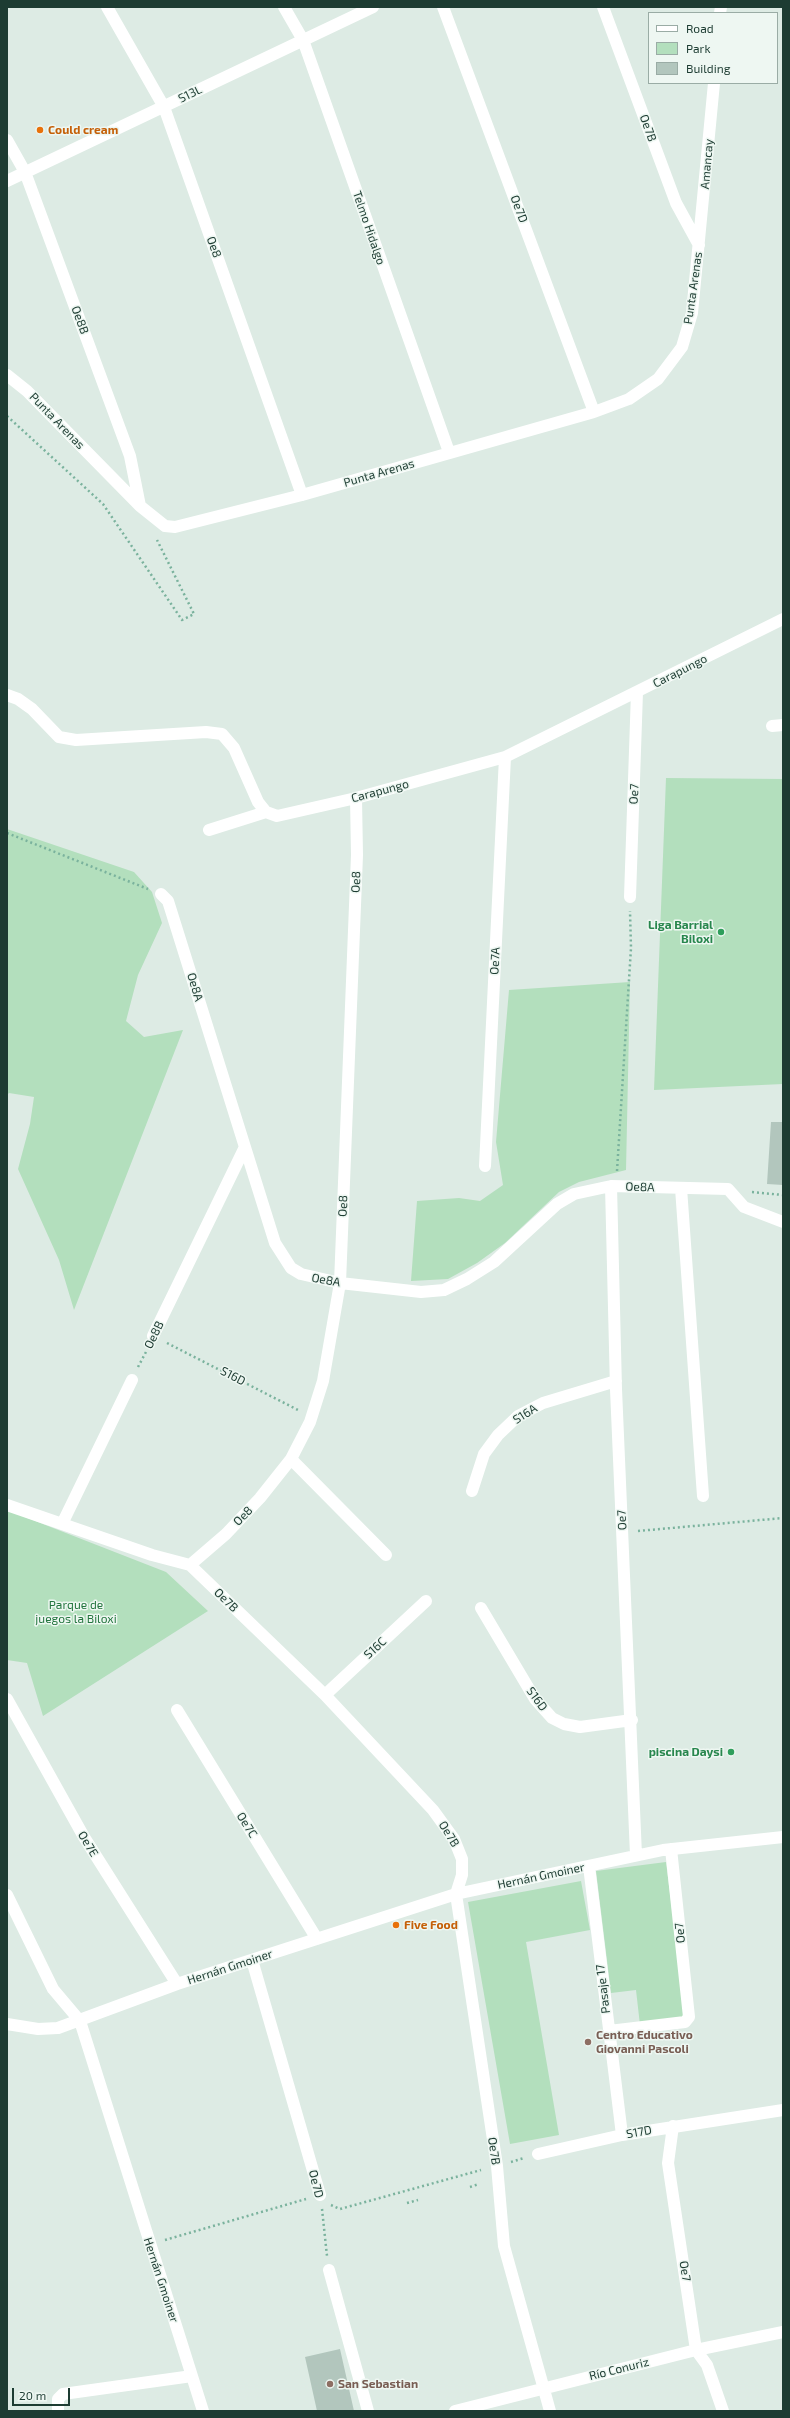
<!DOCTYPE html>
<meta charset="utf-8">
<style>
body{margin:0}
#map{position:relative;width:790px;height:2418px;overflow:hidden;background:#ddebe4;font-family:"Exo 2",sans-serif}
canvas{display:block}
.frame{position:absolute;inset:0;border:8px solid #1d3c32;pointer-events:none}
.legend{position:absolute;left:648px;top:12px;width:130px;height:72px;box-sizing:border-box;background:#eef7f2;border:1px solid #9aaca5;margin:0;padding:5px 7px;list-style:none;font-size:12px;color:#1d3c32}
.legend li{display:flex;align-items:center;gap:8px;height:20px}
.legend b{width:20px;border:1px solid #9aaca5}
.scale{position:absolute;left:12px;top:2388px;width:58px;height:18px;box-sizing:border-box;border:2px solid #1d3c32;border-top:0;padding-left:5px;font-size:12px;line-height:14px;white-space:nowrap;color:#1d3c32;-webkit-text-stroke:3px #eef7f2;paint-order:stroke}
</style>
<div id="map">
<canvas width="790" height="2418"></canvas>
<div class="frame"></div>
<ul class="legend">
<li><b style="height:5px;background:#fff"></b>Road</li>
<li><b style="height:11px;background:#b3dfbd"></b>Park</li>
<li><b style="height:11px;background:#b2c6bd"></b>Building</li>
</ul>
<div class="scale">20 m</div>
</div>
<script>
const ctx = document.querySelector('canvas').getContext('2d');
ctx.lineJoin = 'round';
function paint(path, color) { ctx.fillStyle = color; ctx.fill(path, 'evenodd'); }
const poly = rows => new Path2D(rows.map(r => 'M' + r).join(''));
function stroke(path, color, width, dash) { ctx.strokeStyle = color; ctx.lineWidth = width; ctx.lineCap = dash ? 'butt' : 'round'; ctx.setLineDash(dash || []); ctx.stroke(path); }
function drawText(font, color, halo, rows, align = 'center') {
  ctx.font = font + ' "Exo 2",sans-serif'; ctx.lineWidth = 3; ctx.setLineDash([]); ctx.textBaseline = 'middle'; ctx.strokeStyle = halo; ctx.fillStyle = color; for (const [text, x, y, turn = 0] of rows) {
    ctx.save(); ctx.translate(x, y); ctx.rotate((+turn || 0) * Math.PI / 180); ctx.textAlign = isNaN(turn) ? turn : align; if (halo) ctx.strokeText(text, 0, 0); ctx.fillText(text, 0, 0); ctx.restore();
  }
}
const green = poly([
 [666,778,783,779,783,1084,654,1090],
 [7,829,134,872,152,892,162,923,138,975,126,1021,144,1037,183,1030,74,1310,59,1260,18,1169,30,1124,34,1097,9,1093,7,1095],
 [630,982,626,1170,579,1182,559,1192,505,1243,477,1263,448,1279,411,1281,417,1201,459,1198,480,1201,503,1185,496,1142,509,990],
 [7,1510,166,1572,208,1611,43,1716,27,1663,7,1660],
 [666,1862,686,2019,640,2025,636,1990,611,1993,596,1871],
 [581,1881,590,1930,526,1942,559,2135,510,2144,468,1902]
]);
const building = poly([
 [771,1122,783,1122,783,1185,767,1184],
 [340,2349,354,2411,317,2411,305,2357]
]);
const path = poly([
 [7,416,103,504,182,620,194,614,157,540],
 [7,833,148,889],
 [617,1171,631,948,630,911],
 [752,1192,783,1195],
 [167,1343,298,1410],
 [138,1367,147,1350],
 [638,1531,783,1518],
 [511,2162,524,2158],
 [470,2187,479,2184],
 [407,2203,418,2200],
 [331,2205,340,2209,481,2170],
 [322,2209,327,2256],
 [165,2240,306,2199]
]);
const minor = poly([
 [107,7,164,107,302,495],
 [284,7,303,40,449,452],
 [443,7,594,412],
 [603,7,676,203,699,245],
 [720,13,721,7],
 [7,140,25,172,130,456,140,506],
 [7,181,373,7],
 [7,375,27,391,140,506,165,526,175,527,302,495,594,412,629,399,658,379,682,347,692,313,714,83],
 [7,695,18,699,32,709,59,737,76,740,206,732,222,734,234,748,258,802,266,812,277,816,356,798,505,757,783,619],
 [772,726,783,725],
 [209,830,266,812],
 [161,894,168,901,275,1243,291,1268,301,1274,340,1283,421,1292,444,1290,467,1279,494,1262,557,1204,574,1194,611,1186,728,1189,744,1207,783,1222],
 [630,897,637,692],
 [485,1166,505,757],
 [611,1186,616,1389,636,1855],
 [681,1188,703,1496],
 [153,1336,245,1147],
 [291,1459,386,1555],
 [472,1491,484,1454,498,1435,518,1416,543,1403,616,1381],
 [7,1505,152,1555,190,1565,325,1695,433,1810,454,1839,462,1859,462,1875,456,1894,497,2166,504,2246,550,2411],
 [62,1524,132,1380],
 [190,1565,226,1534,260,1498,291,1459,310,1422,323,1381,340,1283,357,855,356,798],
 [481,1608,535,1699,552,1718,564,1724,580,1727,632,1720],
 [325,1695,426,1601],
 [7,1699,84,1837,177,1984],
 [177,1710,317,1939],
 [589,1866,622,2135],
 [7,1895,53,1989,80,2021,203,2411],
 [252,1960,320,2195],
 [7,2024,38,2029,58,2028,177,1984,456,1894,663,1850,783,1837],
 [609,2031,685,2022,689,2017,671,1849],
 [673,2126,668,2163,696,2350,707,2365,723,2411],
 [538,2154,622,2135,783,2110],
 [329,2270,368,2411],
 [58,2411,58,2399,63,2394,192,2376],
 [455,2411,696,2350,783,2332]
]);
const markers = [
 [40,130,4,"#e8710a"],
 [721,932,4,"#2e9e5b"],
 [731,1752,4,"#2e9e5b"],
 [396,1925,4,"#e8710a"],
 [588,2042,4,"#8d6e63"],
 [330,2384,4,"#8d6e63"]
];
const streetNames = [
 ["S13L",190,94,-26],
 ["Oe7B",648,128,70],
 ["Amancay",707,164,-85],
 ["Oe7D",519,209,69],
 ["Telmo Hidalgo",369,228,71],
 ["Oe8",214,247,70],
 ["Punta Arenas",693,288,-82],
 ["Oe8B",80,320,70],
 ["Punta Arenas",57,421,46],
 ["Punta Arenas",379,473,-16],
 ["Carapungo",680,671,-27],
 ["Carapungo",380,791,-15],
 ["Oe7",634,794,-88],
 ["Oe8",356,882,-88],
 ["Oe7A",495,961,-87],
 ["Oe8A",195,987,73],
 ["Oe8A",640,1187,2],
 ["Oe8",343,1206,-88],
 ["Oe8A",326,1280,10],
 ["Oe8B",154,1335,-64],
 ["S16D",233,1376,27],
 ["S16A",525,1414,-32],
 ["Oe8",243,1516,-46],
 ["Oe7",622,1520,-93],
 ["Oe7B",226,1600,44],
 ["S16C",375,1648,-43],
 ["S16D",537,1699,54],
 ["Oe7C",247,1825,58],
 ["Oe7B",449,1834,58],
 ["Oe7E",88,1844,59],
 ["Hernán Gmoiner",541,1876,-12],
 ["Oe7",680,1933,-96],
 ["Hernán Gmoiner",230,1967,-18],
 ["Pasaje 17",603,1989,-97],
 ["S17D",639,2132,-10],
 ["Oe7B",494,2151,82],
 ["Oe7D",316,2184,76],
 ["Oe7",685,2271,81],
 ["Hernán Gmoiner",161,2280,72],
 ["Río Conuriz",619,2369,-14]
];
const foodNames = [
 ["Could cream",48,130],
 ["Five Food",404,1925]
];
const leisureNames = [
 ["Liga Barrial",713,925],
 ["Biloxi",713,939],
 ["piscina Daysi",723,1752]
];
const parkNames = [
 ["Parque de",76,1605],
 ["juegos la Biloxi",76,1619]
];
const educationNames = [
 ["Centro Educativo",596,2035],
 ["Giovanni Pascoli",596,2049],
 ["San Sebastian",338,2384]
];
paint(green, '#b3dfbd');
paint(building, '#b2c6bd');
stroke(path, '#7ab29d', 2.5, [2, 3]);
stroke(minor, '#fff', 12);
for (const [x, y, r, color] of markers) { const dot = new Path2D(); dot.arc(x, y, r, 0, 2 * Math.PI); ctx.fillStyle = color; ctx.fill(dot); stroke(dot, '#eef7f2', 1.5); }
drawText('12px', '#1d3c32', '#eef7f2', streetNames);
drawText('bold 12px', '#c56008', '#eef7f2', foodNames, 'left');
drawText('bold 12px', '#27864d', '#eef7f2', leisureNames, 'right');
drawText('12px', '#24763f', '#eef7f2', parkNames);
drawText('bold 12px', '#785e54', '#eef7f2', educationNames, 'left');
</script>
